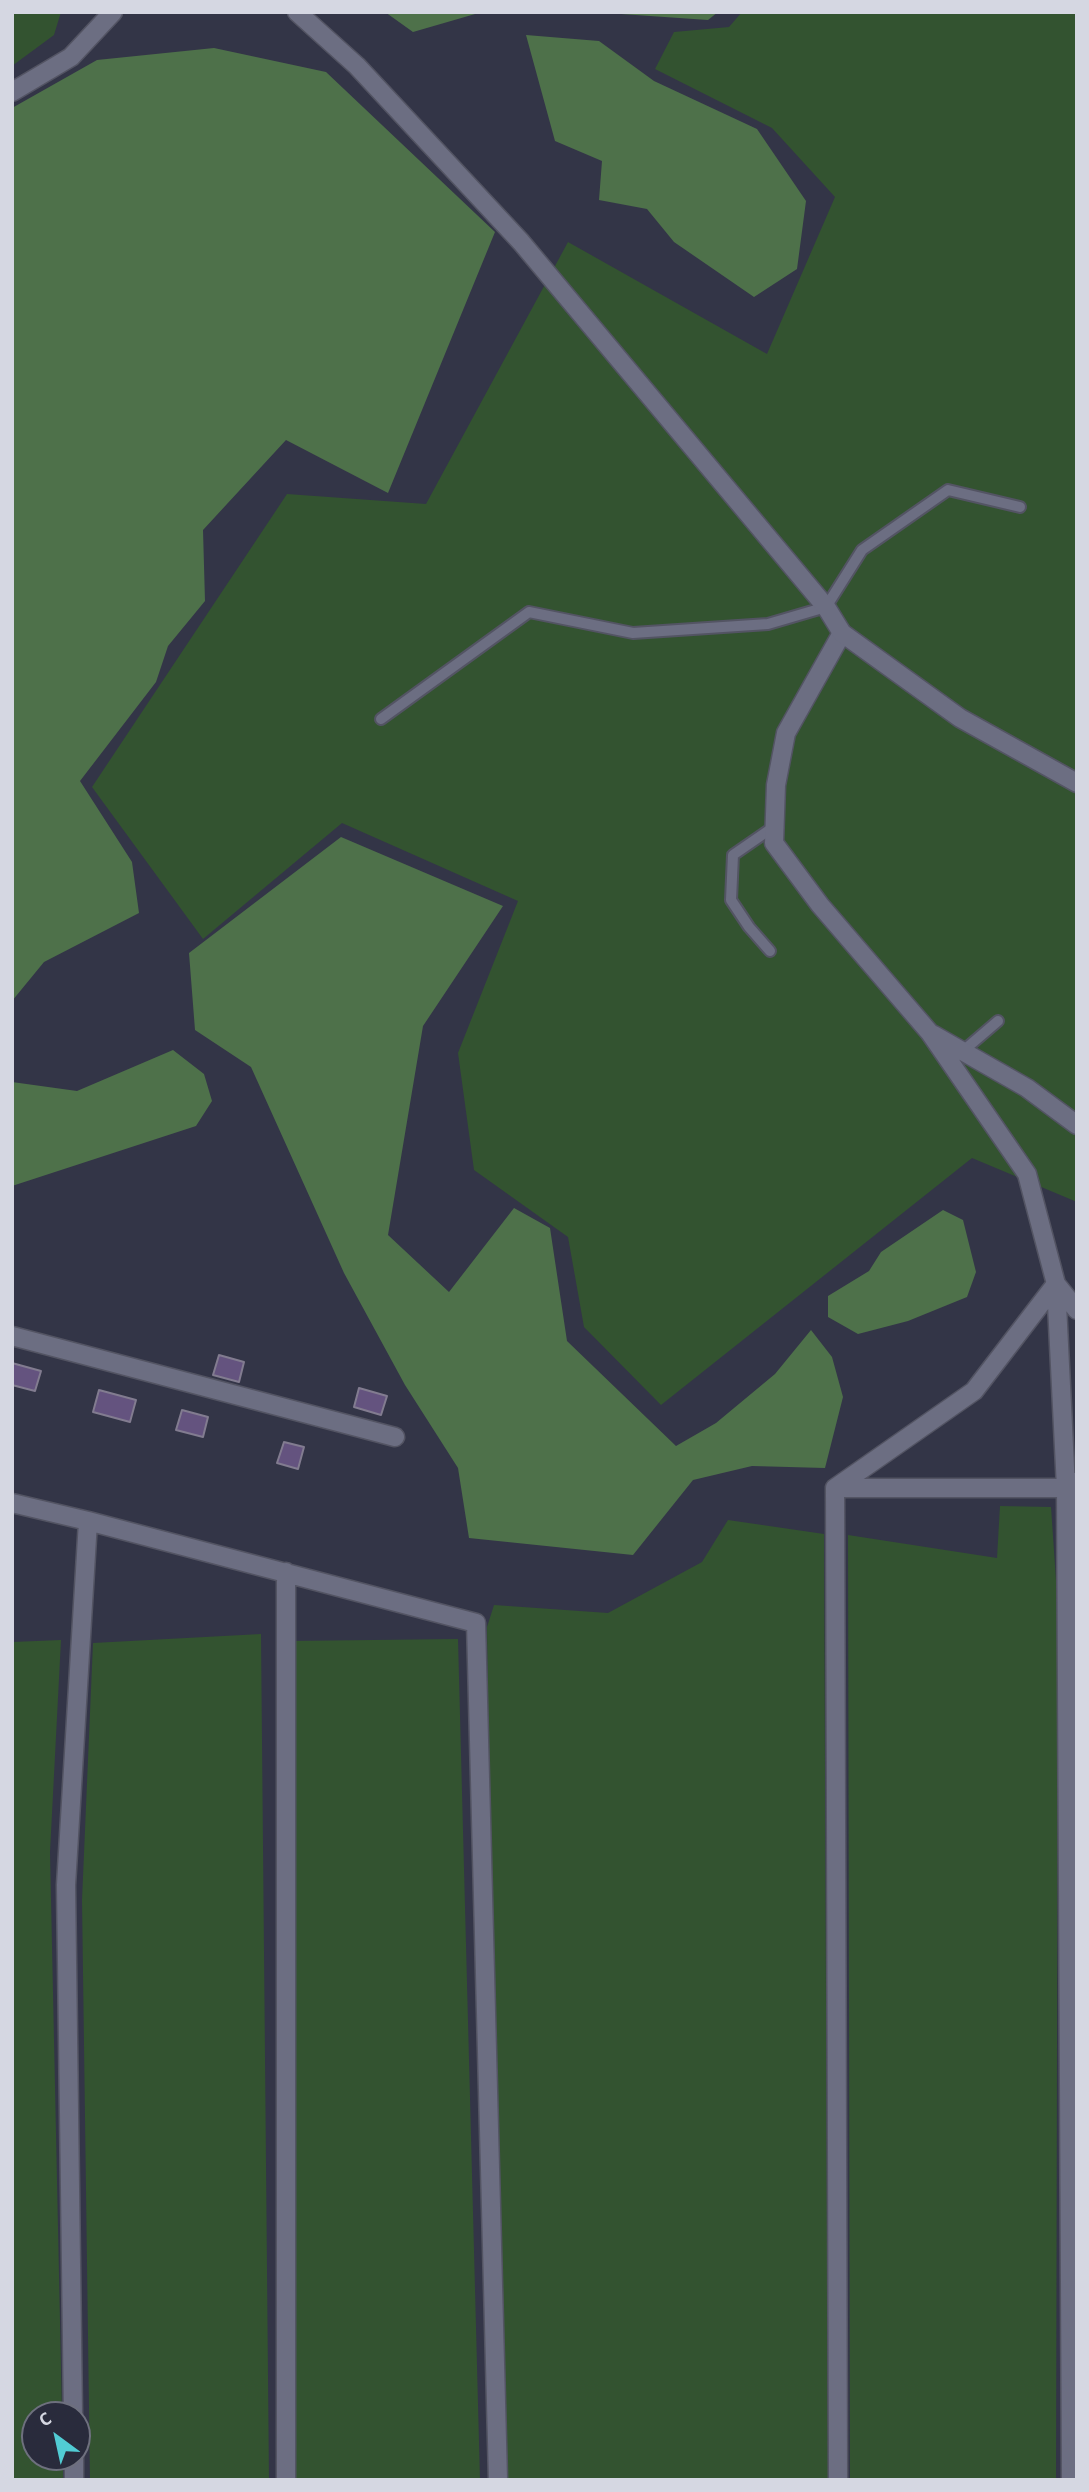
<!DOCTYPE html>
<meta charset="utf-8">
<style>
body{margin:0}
#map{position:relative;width:1089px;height:2492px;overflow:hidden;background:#333547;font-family:"Alegreya Sans",sans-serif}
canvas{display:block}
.frame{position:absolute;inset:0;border:14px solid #d5d7e2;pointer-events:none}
.north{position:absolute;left:21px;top:2401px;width:70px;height:70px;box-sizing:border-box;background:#292b3c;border:2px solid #6e707e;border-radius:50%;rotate:327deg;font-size:19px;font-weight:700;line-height:28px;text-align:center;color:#d5d7e2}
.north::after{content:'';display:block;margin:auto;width:24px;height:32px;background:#51ccd4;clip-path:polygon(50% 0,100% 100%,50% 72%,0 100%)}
</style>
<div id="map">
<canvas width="1089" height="2492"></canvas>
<div class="frame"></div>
<div class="north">С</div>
</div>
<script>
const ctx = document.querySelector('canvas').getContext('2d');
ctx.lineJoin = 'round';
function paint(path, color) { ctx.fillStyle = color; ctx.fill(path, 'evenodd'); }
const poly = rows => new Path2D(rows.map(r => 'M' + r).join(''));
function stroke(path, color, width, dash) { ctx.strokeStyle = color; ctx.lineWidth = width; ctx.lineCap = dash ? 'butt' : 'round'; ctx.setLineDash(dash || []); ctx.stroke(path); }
const green = poly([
 [12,12,61,12,54,35,12,66],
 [742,12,1077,12,1077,1202,972,1158,661,1405,584,1327,568,1237,474,1170,458,1053,518,901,342,823,203,939,92,787,287,494,426,504,568,242,767,354,835,197,772,128,655,69,674,32,729,27],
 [1000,1506,1051,1507,1058,1609,1056,2480,850,2480,848,1535,997,1558],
 [728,1520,824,1534,828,2480,498,2480,487,1627,494,1605,608,1613,702,1562],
 [261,1634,269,2480,90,2480,82,1900,93,1643],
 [458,1639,480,2480,290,2480,287,1641],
 [61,1640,50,1852,62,2415,35,2415,35,2457,63,2457,63,2480,12,2480,12,1642]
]);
const forest = poly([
 [385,12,482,12,413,32],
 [592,12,718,12,708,20],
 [526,35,599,41,654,81,757,129,806,201,797,269,754,297,674,242,647,209,599,200,602,161,555,141],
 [214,48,326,72,495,232,388,493,286,440,203,530,205,601,168,646,156,682,80,781,132,862,139,913,44,962,12,1001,12,108,97,60],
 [341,837,503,906,423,1026,388,1235,449,1292,514,1208,550,1228,567,1341,676,1446,716,1423,775,1374,811,1330,832,1357,843,1397,825,1468,752,1466,693,1480,633,1555,469,1538,458,1468,405,1385,344,1273,251,1067,195,1030,189,953],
 [173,1050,204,1074,212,1101,196,1126,12,1186,12,1082,77,1091],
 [943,1210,963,1220,976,1272,967,1297,908,1321,858,1334,828,1317,828,1296,869,1271,881,1252]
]);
const building = poly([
 [219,1355,244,1362,239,1382,213,1375,219,1355],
 [12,1363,41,1371,35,1391,12,1385,12,1363],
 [359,1388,387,1396,381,1415,354,1407,359,1388],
 [99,1390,136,1400,130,1422,93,1412,99,1390],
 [182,1410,208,1417,203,1437,176,1430,182,1410],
 [284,1442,304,1447,298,1469,277,1463,284,1442]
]);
const service = poly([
 [381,719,529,612,633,633,768,624,826,607,862,550,948,490,1020,507],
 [770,951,749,927,731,900,733,855,775,826],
 [963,1051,998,1021]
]);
const minor = poly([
 [12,92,71,57,113,12],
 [842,633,786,733,776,785,774,843,820,905,930,1033,1027,1174,1056,1284,1066,1488,1071,2480],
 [934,1035,1027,1088,1077,1125],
 [12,1336,395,1437],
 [835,1488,1066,1488,1074,1482],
 [12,1503,88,1521,476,1623,498,2480],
 [73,2415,66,1885,88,1521],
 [74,2457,74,2480],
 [286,2480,286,1572],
 [838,2480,835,1488,974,1391,1056,1284,1077,1310]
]);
const tertiary = poly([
 [297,12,357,66,521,242,826,607,842,633,960,718,1077,783]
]);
paint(green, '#335330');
paint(forest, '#4e714a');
paint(building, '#64537f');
stroke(building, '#827c90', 2);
stroke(service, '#535463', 14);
stroke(minor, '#535463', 21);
stroke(tertiary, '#535463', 21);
stroke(service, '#6c6e82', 10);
stroke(minor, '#6c6e82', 18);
stroke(tertiary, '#6c6e82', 18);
</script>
